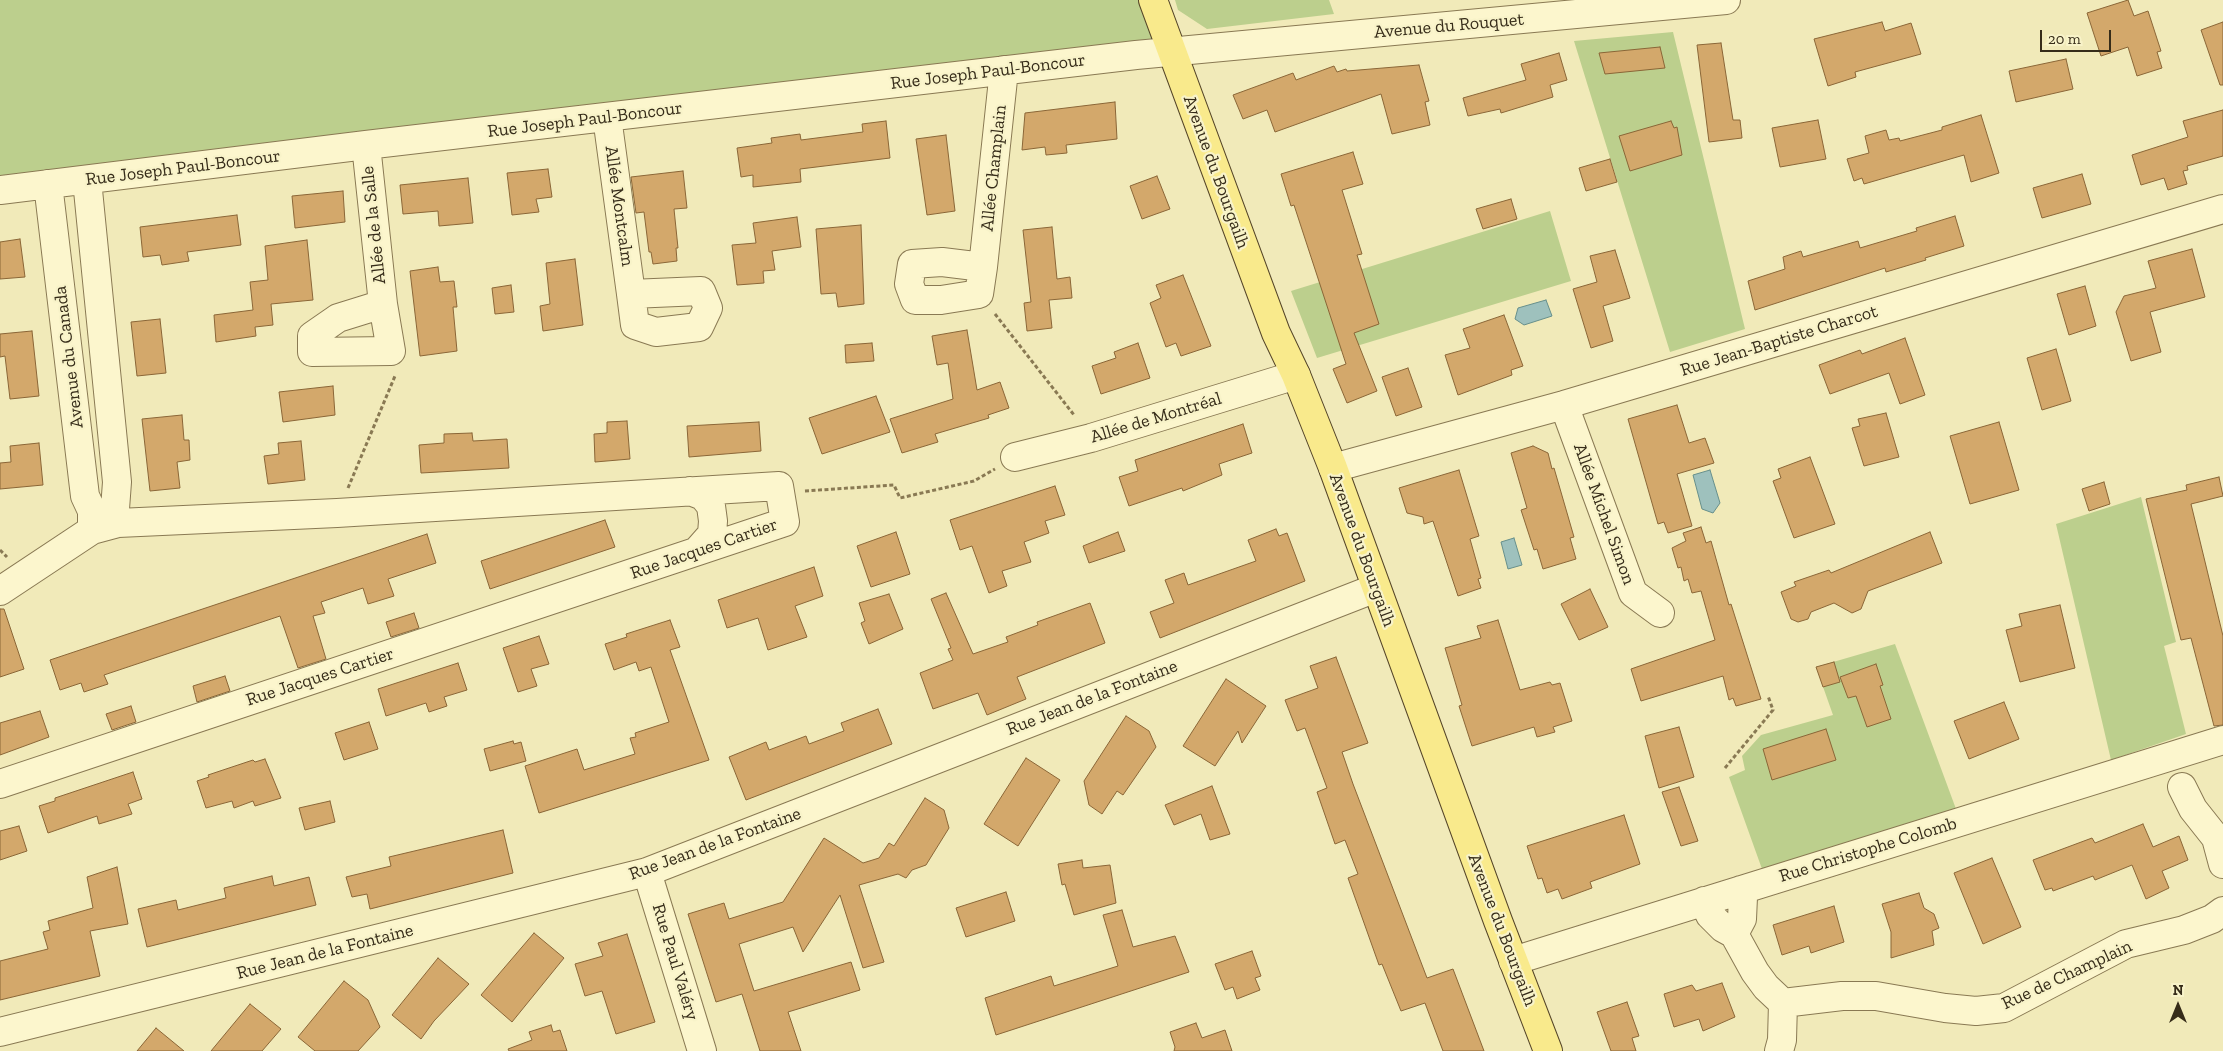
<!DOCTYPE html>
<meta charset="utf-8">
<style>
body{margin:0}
#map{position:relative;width:2223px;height:1051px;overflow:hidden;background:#f1eab9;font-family:"Zilla Slab",serif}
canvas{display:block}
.north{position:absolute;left:2153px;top:981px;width:50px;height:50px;-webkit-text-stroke:4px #f8f3c9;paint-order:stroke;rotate:0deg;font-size:14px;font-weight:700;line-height:20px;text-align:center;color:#362c19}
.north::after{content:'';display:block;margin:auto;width:18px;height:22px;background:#362c19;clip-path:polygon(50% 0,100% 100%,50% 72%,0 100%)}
.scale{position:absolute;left:2040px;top:30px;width:71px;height:22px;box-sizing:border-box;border:2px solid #362c19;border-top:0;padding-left:6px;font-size:15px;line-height:18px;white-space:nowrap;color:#362c19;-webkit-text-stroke:4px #f8f3c9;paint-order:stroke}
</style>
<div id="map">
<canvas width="2223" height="1051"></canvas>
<div class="north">N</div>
<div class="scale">20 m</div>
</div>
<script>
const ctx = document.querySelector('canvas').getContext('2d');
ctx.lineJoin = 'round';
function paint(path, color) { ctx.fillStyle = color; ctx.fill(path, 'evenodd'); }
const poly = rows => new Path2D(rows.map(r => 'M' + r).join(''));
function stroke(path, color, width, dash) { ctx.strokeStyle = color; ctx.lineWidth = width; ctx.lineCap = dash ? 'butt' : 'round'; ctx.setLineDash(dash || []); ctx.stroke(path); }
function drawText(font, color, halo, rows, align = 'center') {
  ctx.font = font + ' "Zilla Slab",serif'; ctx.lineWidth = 4.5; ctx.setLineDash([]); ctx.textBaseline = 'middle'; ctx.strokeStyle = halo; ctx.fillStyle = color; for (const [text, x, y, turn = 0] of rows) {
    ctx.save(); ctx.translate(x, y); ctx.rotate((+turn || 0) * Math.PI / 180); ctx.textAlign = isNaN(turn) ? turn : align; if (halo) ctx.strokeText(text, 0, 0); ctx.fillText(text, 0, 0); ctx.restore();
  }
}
const green = poly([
 [0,0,1153,0,1171,51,0,190],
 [1175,0,1329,0,1334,14,1207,29,1178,10],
 [1673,32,1745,329,1670,352,1574,41],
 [1550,211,1571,281,1317,358,1291,291],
 [2141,497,2176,642,2164,646,2186,734,2111,760,2056,524],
 [1895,644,1956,809,1762,869,1729,777,1745,770,1742,756,1761,735,1833,715,1816,667]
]);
const water = poly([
 [1546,300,1552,316,1524,325,1515,319,1518,308,1546,300],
 [1710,470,1720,503,1713,513,1702,509,1693,475,1710,470],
 [1514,538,1522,565,1508,569,1501,542,1514,538]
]);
const building = poly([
 [2128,0,2134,16,2148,11,2161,51,2157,52,2162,68,2137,76,2128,47,2101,56,2087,13,2128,0],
 [1882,22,1885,31,1911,23,1921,54,1855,72,1856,77,1828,86,1814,39,1882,22],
 [2223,22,2223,85,2220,85,2201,30,2223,22],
 [1721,43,1733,120,1740,120,1742,138,1709,142,1697,45,1721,43],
 [1660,47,1665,68,1605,74,1599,53,1660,47],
 [1559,53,1567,80,1550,85,1553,97,1501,113,1500,109,1468,116,1463,98,1526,80,1521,64,1559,53],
 [2066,59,2073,89,2016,102,2009,71,2066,59],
 [1419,65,1429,101,1425,102,1430,125,1392,134,1381,94,1275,132,1267,110,1243,119,1233,95,1293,73,1296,80,1334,66,1337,72,1346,69,1347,71,1419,65],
 [1115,102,1117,139,1066,145,1067,153,1046,155,1045,147,1022,150,1025,113,1115,102],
 [2223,110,2223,156,2187,166,2188,170,2183,171,2187,184,2168,190,2164,178,2141,185,2132,155,2188,137,2183,121,2223,110],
 [1981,115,1999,173,1971,182,1964,155,1864,184,1862,178,1854,181,1847,159,1869,153,1865,136,1886,130,1889,140,1899,138,1900,141,1942,130,1942,127,1981,115],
 [1818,120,1826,159,1780,167,1772,128,1818,120],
 [886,121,890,158,800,169,801,182,753,187,753,175,741,177,737,148,772,143,771,138,800,134,801,140,863,132,862,124,886,121],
 [1671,121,1674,128,1677,127,1682,155,1630,171,1619,136,1671,121],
 [946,135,955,211,927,215,916,139,946,135],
 [1353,152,1363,184,1342,190,1362,254,1357,255,1379,324,1354,333,1377,391,1347,403,1333,369,1346,364,1294,205,1291,206,1281,174,1353,152],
 [1610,159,1617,182,1586,191,1579,168,1610,159],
 [548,169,552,197,536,199,539,212,512,215,507,173,548,169],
 [683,171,687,208,674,209,678,248,676,248,677,261,653,264,651,252,649,252,644,212,636,213,631,177,683,171],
 [2082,174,2091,204,2042,218,2033,188,2082,174],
 [1157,176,1170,209,1142,219,1130,186,1157,176],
 [468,178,473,223,439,226,438,211,403,214,400,185,468,178],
 [343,191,345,222,295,228,292,196,343,191],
 [1511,199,1517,219,1483,229,1476,209,1511,199],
 [237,215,241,245,187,252,189,261,162,265,160,255,143,257,140,227,237,215],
 [1955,216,1964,246,1925,258,1926,260,1886,272,1885,268,1755,310,1748,281,1785,269,1783,257,1801,251,1803,257,1858,241,1860,248,1917,231,1916,228,1955,216],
 [797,217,801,247,772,251,775,270,763,271,764,283,737,285,732,245,756,243,753,223,797,217],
 [861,225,864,304,838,307,836,293,821,294,816,229,861,225],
 [1052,227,1057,279,1070,277,1072,298,1049,300,1052,328,1027,331,1024,303,1031,302,1023,230,1052,227],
 [20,239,25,277,0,279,0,242,20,239],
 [307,240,313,300,271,304,273,325,255,327,256,336,216,342,214,315,253,310,250,282,268,280,265,246,307,240],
 [2192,249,2205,297,2150,312,2161,352,2131,361,2116,312,2124,296,2156,288,2148,261,2192,249],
 [1615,250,1630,298,1603,306,1613,341,1591,348,1573,289,1597,282,1590,256,1615,250],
 [575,259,583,325,543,331,540,306,550,304,546,263,575,259],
 [438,267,440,282,454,281,457,307,453,307,457,351,420,356,410,271,438,267],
 [1183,275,1211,346,1181,356,1176,343,1166,347,1150,303,1161,298,1156,285,1183,275],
 [511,285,514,312,495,314,492,288,511,285],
 [2085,286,2096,326,2069,335,2057,294,2085,286],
 [1504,315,1523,366,1511,370,1512,375,1458,395,1445,355,1470,348,1463,329,1504,315],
 [160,319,166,373,137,376,131,322,160,319],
 [967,330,977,390,1000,382,1009,408,988,415,989,418,935,434,938,442,902,453,890,419,953,399,948,363,937,365,932,336,967,330],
 [32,331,39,396,10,399,5,356,0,357,0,334,32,331],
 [1905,338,1925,395,1900,404,1889,373,1830,394,1819,365,1860,350,1862,354,1905,338],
 [872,343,874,361,846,363,845,345,872,343],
 [1138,343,1150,378,1101,394,1092,366,1116,358,1114,352,1138,343],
 [2056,349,2071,401,2042,410,2027,358,2056,349],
 [1408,368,1422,407,1396,416,1382,377,1408,368],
 [333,386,335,415,283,422,279,392,333,386],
 [876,396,890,432,822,454,809,418,876,396],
 [1677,405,1689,443,1705,438,1714,463,1677,474,1692,526,1668,533,1664,522,1658,524,1628,419,1677,405],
 [1886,413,1899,457,1864,466,1852,428,1860,426,1858,419,1886,413],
 [182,415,184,440,189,440,190,460,177,462,180,488,150,491,142,419,182,415],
 [627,421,630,459,595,462,594,434,607,433,607,422,627,421],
 [759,422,761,451,689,457,687,426,759,422],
 [1999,422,2019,490,1970,504,1950,436,1999,422],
 [1243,424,1252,453,1219,464,1222,475,1183,491,1182,488,1129,506,1119,477,1138,471,1135,460,1243,424],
 [472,433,473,441,507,439,509,468,421,473,419,445,444,443,444,434,472,433],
 [301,441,305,480,268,484,264,456,279,454,278,443,301,441],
 [39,443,43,485,0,489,0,463,11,462,10,446,39,443],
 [1533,446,1548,453,1552,469,1554,468,1574,537,1570,538,1576,559,1543,569,1537,549,1534,550,1521,510,1527,508,1511,453,1533,446],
 [1810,457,1835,524,1794,538,1773,481,1781,478,1778,469,1810,457],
 [1459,470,1479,536,1470,539,1481,578,1478,579,1481,588,1458,596,1433,521,1424,524,1423,517,1407,513,1399,488,1459,470],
 [2219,477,2223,496,2191,504,2223,636,2223,725,2214,726,2191,638,2181,640,2146,499,2187,490,2186,485,2219,477],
 [2104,482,2110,504,2089,511,2082,489,2104,482],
 [1055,486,1065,515,1045,521,1049,533,1024,542,1031,562,1002,571,1007,586,989,593,972,546,960,550,950,520,1055,486],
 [605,520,615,547,490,589,481,561,605,520],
 [1701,527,1706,543,1711,541,1729,605,1731,604,1761,699,1736,706,1733,698,1729,700,1723,676,1641,701,1631,669,1715,640,1701,591,1692,593,1688,579,1684,581,1681,567,1678,568,1672,548,1686,541,1683,533,1701,527],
 [1276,529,1279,536,1287,533,1305,581,1160,638,1150,612,1174,603,1165,580,1184,573,1188,585,1256,561,1248,540,1276,529],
 [896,532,910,574,871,587,857,546,896,532],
 [1118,532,1125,551,1089,563,1083,546,1118,532],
 [1930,532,1942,563,1868,591,1861,609,1852,613,1834,603,1811,612,1808,619,1798,622,1791,619,1781,592,1796,586,1794,582,1829,570,1831,573,1930,532],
 [427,534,436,563,388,579,394,596,368,604,363,588,321,602,325,613,313,616,326,659,298,668,280,616,104,675,108,684,84,692,81,683,60,690,50,660,427,534],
 [814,567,823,596,795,606,807,637,768,650,758,618,727,628,718,600,814,567],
 [1590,589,1608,627,1579,640,1561,604,1590,589],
 [946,593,973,654,1008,642,1006,637,1038,625,1037,622,1090,603,1105,643,1017,677,1026,699,987,715,978,693,933,709,920,673,953,660,948,649,951,648,931,599,946,593],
 [889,594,903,629,869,644,861,623,865,621,859,603,889,594],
 [2060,605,2075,668,2020,682,2006,630,2022,626,2019,614,2060,605],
 [0,609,4,609,24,669,0,677,0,609],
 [414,613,419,628,391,637,386,622,414,613],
 [670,620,680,647,670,650,709,760,539,813,525,766,577,749,584,770,635,754,630,738,636,737,635,733,669,722,651,667,639,671,636,662,614,670,605,644,627,637,626,634,670,620],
 [1498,620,1520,690,1550,682,1552,685,1560,683,1572,721,1553,727,1555,732,1537,737,1534,727,1472,746,1459,706,1462,705,1445,648,1481,638,1477,626,1498,620],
 [539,636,549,664,531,669,537,686,518,692,503,648,539,636],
 [1336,657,1368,743,1342,752,1353,784,1427,978,1453,969,1484,1051,1443,1051,1425,1003,1401,1011,1382,964,1379,965,1348,878,1358,874,1345,840,1335,844,1317,792,1327,788,1305,728,1297,731,1285,700,1318,688,1310,666,1336,657],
 [1834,662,1840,682,1823,687,1816,667,1834,662],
 [458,663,467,690,444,697,447,706,429,712,426,703,386,716,378,689,458,663],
 [1876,664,1883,685,1880,686,1891,719,1867,727,1856,696,1848,698,1840,677,1876,664],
 [225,676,230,691,197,702,193,686,225,676],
 [1226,679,1266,706,1242,743,1238,731,1215,766,1183,746,1226,679],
 [2004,702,2019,739,1969,759,1954,721,2004,702],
 [131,706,136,722,112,730,106,714,131,706],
 [878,709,892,744,746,800,729,757,766,742,769,750,806,736,809,744,844,731,841,723,878,709],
 [40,711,49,737,0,755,0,723,40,711],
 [1126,716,1149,731,1156,747,1123,795,1117,791,1102,814,1089,805,1084,781,1126,716],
 [369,722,378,749,344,760,335,733,369,722],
 [1679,727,1694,777,1659,788,1645,736,1679,727],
 [1826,729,1836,760,1772,780,1763,749,1826,729],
 [513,741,514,744,521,742,526,761,490,771,484,749,513,741],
 [1026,758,1060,780,1018,846,984,824,1026,758],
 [265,759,281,798,255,806,253,801,234,808,232,801,206,808,197,781,209,777,208,775,253,760,255,762,265,759],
 [133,772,142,799,128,804,132,814,99,824,97,816,48,833,39,806,55,801,55,798,133,772],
 [1212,786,1230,834,1210,840,1201,814,1174,825,1165,805,1212,786],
 [1679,787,1698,841,1681,846,1662,792,1679,787],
 [925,798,944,810,949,828,926,865,912,870,906,878,898,874,859,885,884,962,863,968,840,895,803,952,793,927,739,944,754,991,851,962,860,990,788,1012,801,1051,760,1051,742,994,716,1002,688,914,724,903,729,919,783,902,824,838,863,863,879,858,889,843,894,846,925,798],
 [330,801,335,822,305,830,299,808,330,801],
 [1624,815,1640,864,1590,882,1592,888,1562,899,1558,889,1547,893,1542,878,1538,879,1527,846,1624,815],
 [2143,824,2153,847,2179,836,2188,860,2162,871,2169,888,2146,899,2132,865,2095,880,2093,876,2053,891,2052,888,2045,890,2033,860,2092,838,2095,843,2143,824],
 [19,826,27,851,0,860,0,831,19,826],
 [503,830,513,873,370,909,367,894,352,897,346,877,391,866,389,857,503,830],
 [1992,858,2021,927,1983,944,1954,873,1992,858],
 [1082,860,1083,868,1110,865,1116,903,1074,915,1065,884,1062,885,1058,864,1082,860],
 [117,867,128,924,90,931,100,976,0,1000,0,961,48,949,43,932,50,930,48,921,93,908,87,877,117,867],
 [272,876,274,886,309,877,316,905,147,947,138,909,176,900,178,910,226,898,224,888,272,876],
 [1006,892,1015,921,966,937,956,908,1006,892],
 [1919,893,1924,908,1934,914,1939,928,1932,931,1934,945,1891,958,1891,932,1882,904,1919,893],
 [1834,906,1844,942,1811,953,1809,946,1782,955,1773,925,1834,906],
 [1122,910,1133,947,1175,936,1189,972,996,1035,985,998,1051,976,1054,986,1118,966,1103,915,1122,910],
 [534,933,564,958,512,1022,481,995,534,933],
 [627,934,655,1022,616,1034,602,991,585,996,575,964,603,956,598,943,627,934],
 [1252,951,1261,976,1255,978,1260,990,1237,999,1233,987,1225,990,1215,964,1252,951],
 [438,958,469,984,434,1021,421,1039,392,1015,438,958],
 [344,981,368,1000,380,1027,358,1051,315,1051,298,1037,344,981],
 [1722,983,1735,1017,1703,1031,1699,1019,1674,1027,1664,994,1692,985,1696,991,1722,983],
 [1627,1002,1639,1036,1632,1038,1636,1051,1611,1051,1597,1012,1627,1002],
 [250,1004,281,1029,262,1051,211,1051,250,1004],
 [1196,1023,1202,1038,1225,1030,1232,1051,1174,1051,1175,1047,1170,1032,1196,1023],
 [551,1025,553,1032,560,1030,567,1051,509,1051,508,1049,532,1040,529,1032,551,1025],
 [156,1028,184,1051,137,1051,156,1028]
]);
const path = poly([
 [995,314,1074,415],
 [348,488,395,376],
 [805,491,894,485,900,498,974,481,995,469],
 [0,550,7,557],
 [1725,768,1773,710,1768,696]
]);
const minor = poly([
 [607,117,631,294,635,325,656,332,699,327,708,308,701,291,631,294],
 [366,145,383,304,338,318,312,336,312,352,391,351,383,304],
 [87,180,117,482,115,509,118,523],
 [48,184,85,496,92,511,92,530],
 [0,190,366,145,1136,55,1726,0],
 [983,267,942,262,912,264,909,284,915,300,941,300,979,294,983,267,1004,70],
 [1564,405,1633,593,1660,613],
 [1015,457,1091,438,1296,375],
 [1333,468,1564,405,2223,209],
 [690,491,703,496,711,506,713,521,712,534,697,551],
 [0,591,92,530,118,523,337,513,779,486,785,522,0,784],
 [2182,787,2193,809,2216,838,2223,864],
 [647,872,702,1051],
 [1704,901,1710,915,1723,928,1734,934,1755,972,1766,987,1783,1003,1842,996,1876,996,1945,1008,1976,1011,2004,1008,2126,944,2184,930,2212,919,2223,911],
 [1734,934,1742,919,1743,897,1741,890],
 [1513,961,2223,740],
 [0,1032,647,872,1376,588],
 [1779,1051,1782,1040,1783,1003]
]);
const major = poly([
 [1153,0,1276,333,1296,375,1333,468,1498,921,1548,1051]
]);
const streetNames = [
 ["Avenue du Rouquet",1449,26,-5],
 ["Rue Joseph Paul-Boncour",988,72,-7],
 ["Rue Joseph Paul-Boncour",585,120,-7],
 ["Rue Joseph Paul-Boncour",183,168,-7],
 ["Allée Champlain",994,168,-84],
 ["Avenue du Bourgailh",1216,172,70],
 ["Allée Montcalm",619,206,82],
 ["Allée de la Salle",374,225,-96],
 ["Rue Jean-Baptiste Charcot",1779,341,-17],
 ["Avenue du Canada",69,357,-97],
 ["Allée de Montréal",1156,418,-17],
 ["Allée Michel Simon",1604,514,70],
 ["Rue Jacques Cartier",704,549,-19],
 ["Avenue du Bourgailh",1362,550,70],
 ["Rue Jacques Cartier",320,677,-18],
 ["Rue Jean de la Fontaine",1092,698,-21],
 ["Rue Jean de la Fontaine",715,844,-20],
 ["Rue Christophe Colomb",1868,850,-17],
 ["Avenue du Bourgailh",1502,930,69],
 ["Rue Jean de la Fontaine",325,952,-14],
 ["Rue Paul Valéry",675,962,73],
 ["Rue de Champlain",2067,975,-25]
];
paint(green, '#bccf8d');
paint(water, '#9ec1bd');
stroke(water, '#668f8b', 1);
paint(building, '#d3a86b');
stroke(building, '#8a6637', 1);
stroke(minor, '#897953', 30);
stroke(major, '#554528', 30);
stroke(path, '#897953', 3, [4, 2.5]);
stroke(minor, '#fcf6cd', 28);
stroke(major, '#f9ea8c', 28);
drawText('18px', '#362c19', '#f8f3c9', streetNames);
</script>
